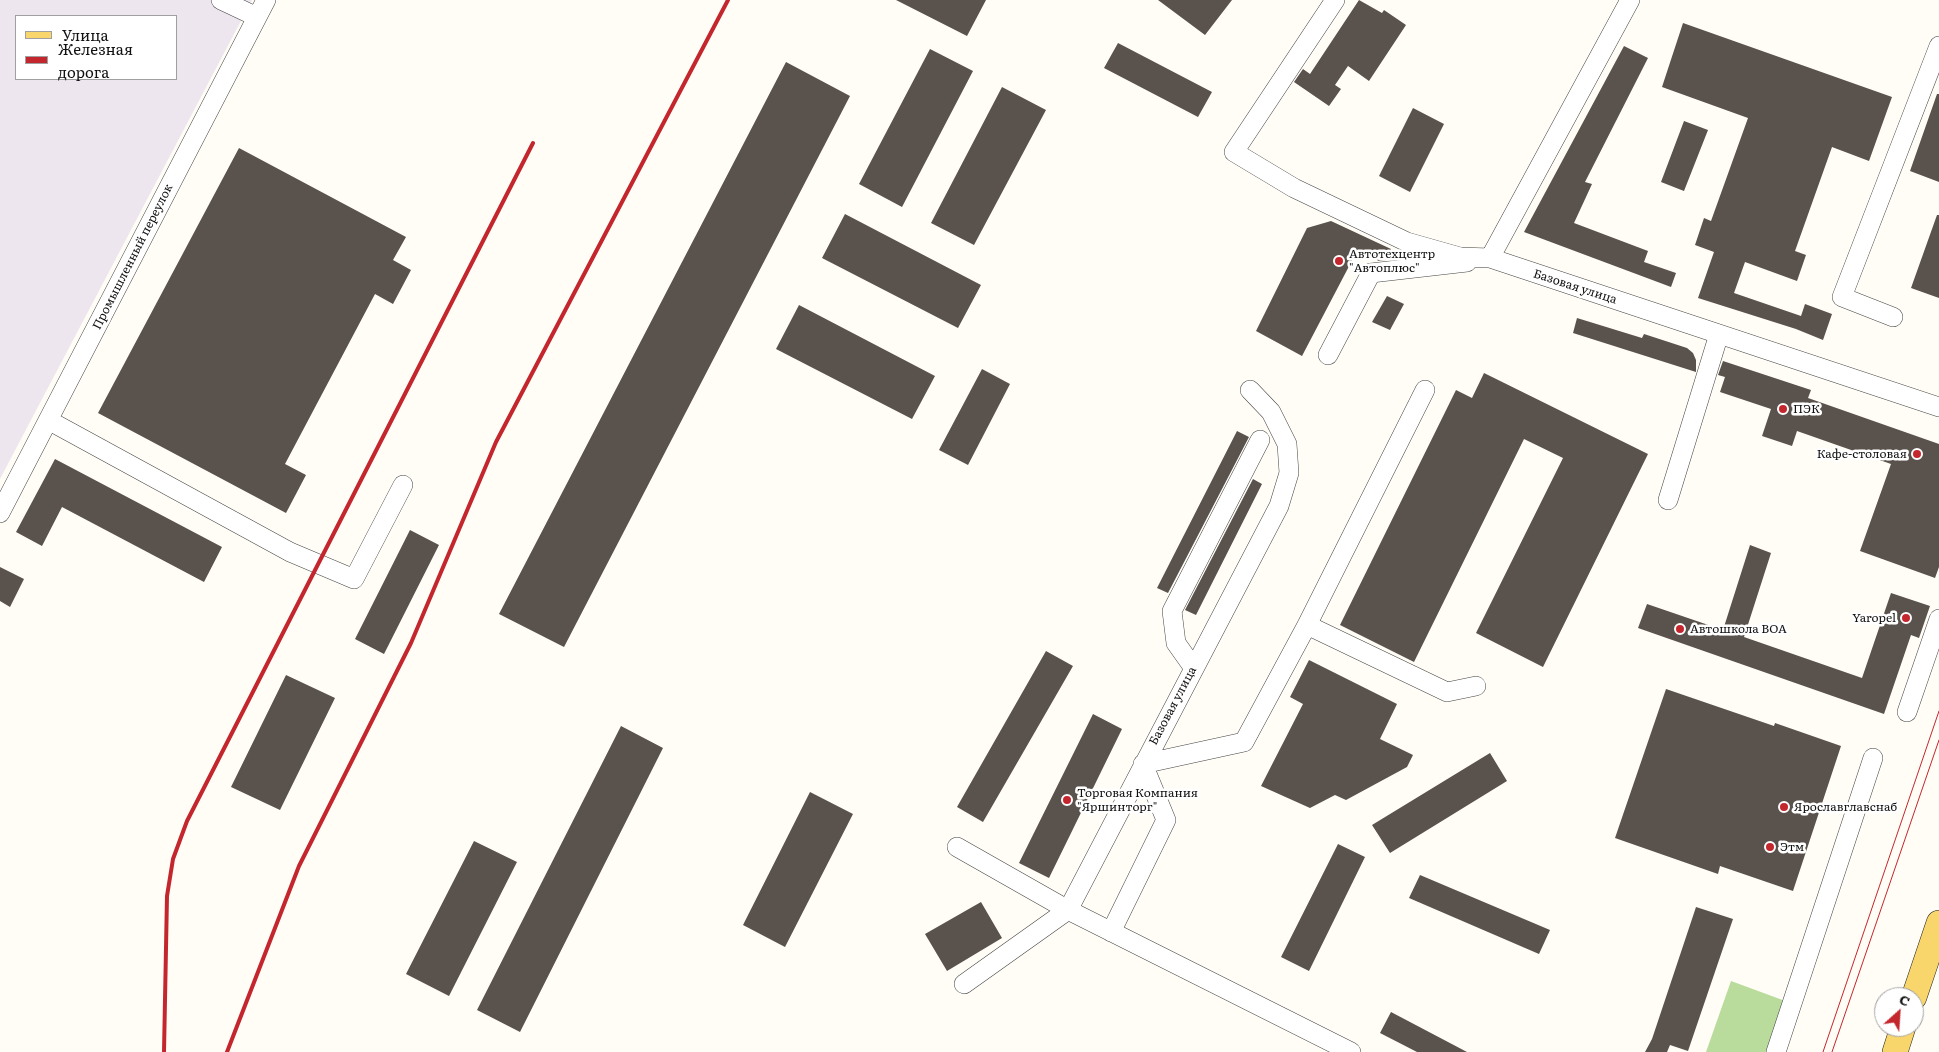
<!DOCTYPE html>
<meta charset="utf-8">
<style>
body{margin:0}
#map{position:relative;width:1939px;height:1052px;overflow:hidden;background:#fffdf5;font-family:Literata,serif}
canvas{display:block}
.legend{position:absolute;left:15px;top:15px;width:162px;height:65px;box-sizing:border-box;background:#fff;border:1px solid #a0a0a0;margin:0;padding:6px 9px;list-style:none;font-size:15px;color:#111}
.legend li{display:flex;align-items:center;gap:10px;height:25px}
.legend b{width:25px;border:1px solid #a0a0a0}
.north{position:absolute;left:1874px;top:987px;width:50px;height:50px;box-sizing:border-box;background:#fff;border:1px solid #a0a0a0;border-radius:50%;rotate:26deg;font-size:14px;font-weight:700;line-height:20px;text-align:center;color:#111}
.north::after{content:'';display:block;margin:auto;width:18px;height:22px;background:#c4262e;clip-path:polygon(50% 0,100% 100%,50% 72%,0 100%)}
</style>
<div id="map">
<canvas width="1939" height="1052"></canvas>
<ul class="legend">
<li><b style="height:6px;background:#f9d66b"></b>Улица</li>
<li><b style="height:6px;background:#c4262e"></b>Железная дорога</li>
</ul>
<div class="north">С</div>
</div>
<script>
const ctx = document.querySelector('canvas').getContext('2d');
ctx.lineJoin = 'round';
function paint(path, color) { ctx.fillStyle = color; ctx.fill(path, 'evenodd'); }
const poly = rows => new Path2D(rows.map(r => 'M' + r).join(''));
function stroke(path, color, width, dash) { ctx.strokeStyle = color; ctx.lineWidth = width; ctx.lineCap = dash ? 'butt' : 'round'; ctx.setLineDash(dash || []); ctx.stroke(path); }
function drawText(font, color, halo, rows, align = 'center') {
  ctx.font = font + ' Literata,serif'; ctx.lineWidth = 5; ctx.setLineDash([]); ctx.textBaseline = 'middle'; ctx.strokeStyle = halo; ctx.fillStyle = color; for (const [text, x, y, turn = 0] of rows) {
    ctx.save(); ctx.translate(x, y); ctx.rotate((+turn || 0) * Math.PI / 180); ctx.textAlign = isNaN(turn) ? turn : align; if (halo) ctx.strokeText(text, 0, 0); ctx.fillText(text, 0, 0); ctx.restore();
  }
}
const industrial = poly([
 [0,0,252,0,0,479],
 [16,16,176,16,176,79,16,79]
]);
const forest = poly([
 [1731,981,1788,1002,1770,1052,1706,1052]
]);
const building = poly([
 [896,0,986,0,967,36],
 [1158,0,1232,0,1205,35],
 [1359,0,1382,13,1384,10,1406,25,1369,81,1348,66,1335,85,1341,89,1329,106,1294,82,1303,69,1310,74],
 [1683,23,1892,97,1869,161,1832,147,1795,251,1806,255,1797,281,1745,262,1734,293,1801,316,1805,304,1832,314,1823,340,1796,329,1698,298,1714,252,1695,245,1704,218,1711,221,1748,118,1662,87],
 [1118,43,1212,92,1198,117,1104,68],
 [1624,46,1648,58,1585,182,1592,184,1574,223,1648,251,1644,262,1676,273,1671,287,1524,232],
 [930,49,973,71,902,207,859,184],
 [786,62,850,96,564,647,499,614],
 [1002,87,1046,110,974,245,931,223],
 [1937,94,1939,94,1939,182,1910,171],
 [1413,108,1444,124,1410,192,1379,176],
 [1684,121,1708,130,1684,191,1661,182],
 [239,148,406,237,393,260,411,270,393,304,375,294,285,464,306,475,286,513,98,413],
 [845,214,981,285,958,328,822,258],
 [1937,215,1939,215,1939,298,1911,288],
 [1331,221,1391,249,1385,260,1379,261,1357,251,1302,356,1256,331,1307,228],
 [1387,296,1404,304,1390,330,1372,322],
 [799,305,935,376,912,419,776,349],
 [1577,318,1642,338,1644,334,1687,348,1693,353,1696,360,1696,372,1573,333],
 [1723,361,1811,390,1808,398,1939,444,1939,567,1935,578,1860,551,1891,464,1797,431,1792,446,1762,436,1771,409,1720,392,1725,377,1718,375],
 [982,369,1010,384,968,465,939,450],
 [1484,373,1648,454,1543,667,1476,633,1563,458,1524,439,1414,662,1340,625,1456,390,1472,398],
 [1237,431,1249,437,1168,593,1157,588],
 [55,459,222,547,204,582,62,507,42,546,16,532],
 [1253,479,1262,484,1196,615,1185,610],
 [410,530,439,545,384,654,355,639],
 [1750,545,1771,553,1744,637,1862,678,1891,593,1930,606,1919,638,1911,635,1884,714,1638,628,1647,604,1723,630],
 [0,567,24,579,10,607,0,601],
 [1046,651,1073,666,983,822,957,807],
 [1309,660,1397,704,1380,739,1413,755,1407,767,1346,800,1335,795,1310,808,1261,786,1303,704,1290,697],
 [286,675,335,698,280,810,231,787],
 [1666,689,1774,726,1775,723,1841,746,1793,891,1720,866,1718,874,1615,838],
 [1093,714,1122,729,1049,878,1019,863],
 [621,726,663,748,520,1032,477,1010],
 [1490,753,1507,781,1390,853,1372,825],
 [810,792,853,814,785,947,743,925],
 [474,841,517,862,449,996,406,974],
 [1338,844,1365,857,1309,971,1281,957],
 [1420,875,1550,930,1539,954,1409,898],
 [981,902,1002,938,947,971,925,934],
 [1696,907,1733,919,1688,1051,1670,1045,1667,1052,1645,1052,1652,1039],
 [1391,1012,1467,1052,1417,1052,1380,1033]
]);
const minor = poly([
 [221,0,257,17],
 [1335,0,1234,152,1294,188,1407,242,1460,257,1490,258,1939,407],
 [1490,258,1630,0],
 [1893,317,1842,297,1939,46],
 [1328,355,1371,273,1467,262],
 [48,420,290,552,354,579,403,485],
 [1668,500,1719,334],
 [0,513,266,0],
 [1307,625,1447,692,1476,686],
 [1193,667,1176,643,1172,611,1260,440],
 [1907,712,1939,619],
 [957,847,1068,910,1351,1052],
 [1111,932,1166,820,1143,764,1244,742,1307,625,1425,390],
 [964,984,1068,910,1279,506,1289,473,1287,444,1271,412,1250,390],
 [1776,1052,1873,758]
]);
const major = poly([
 [1914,997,1939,923],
 [1895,1052,1903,1027]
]);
const tram = poly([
 [1823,1052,1939,711],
 [1832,1052,1939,740]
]);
const rail = poly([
 [164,1052,167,896,173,859,187,821,533,143],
 [227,1052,299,866,411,643,496,442,728,0]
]);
const markers = [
 [1339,261,5,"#c4262e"],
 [1783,409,5,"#c4262e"],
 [1917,454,5,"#c4262e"],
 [1906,618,5,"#c4262e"],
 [1680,629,5,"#c4262e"],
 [1067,800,5,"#c4262e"],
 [1784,807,5,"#c4262e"],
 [1770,847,5,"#c4262e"]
];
const poiNames = [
 ["Автотехцентр",1349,254],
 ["\"Автоплюс\"",1349,268],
 ["ПЭК",1793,409],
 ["Кафе-столовая",1907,454,"right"],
 ["Yaropel",1896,618,"right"],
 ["Автошкола ВОА",1690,629],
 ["Торговая Компания",1077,793],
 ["\"Яршинторг\"",1077,807],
 ["Ярославглавснаб",1794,807],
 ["Этм",1780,847]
];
const streetNames = [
 ["Промышленный переулок",133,257,-63],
 ["Базовая улица",1575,287,18],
 ["Базовая улица",1173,706,-62]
];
paint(industrial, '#eee6ef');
paint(forest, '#b9dc9c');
paint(building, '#5a524d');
stroke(minor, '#444', 20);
stroke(major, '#222', 26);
stroke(minor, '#fff', 19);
stroke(major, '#f9d66b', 25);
stroke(tram, '#c4262e', 1);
stroke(rail, '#c4262e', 4);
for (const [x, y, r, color] of markers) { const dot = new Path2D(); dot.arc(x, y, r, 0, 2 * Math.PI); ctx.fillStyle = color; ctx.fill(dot); stroke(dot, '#fff', 2); }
drawText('12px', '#111', '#fff', poiNames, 'left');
drawText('12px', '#111', '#fff', streetNames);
</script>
